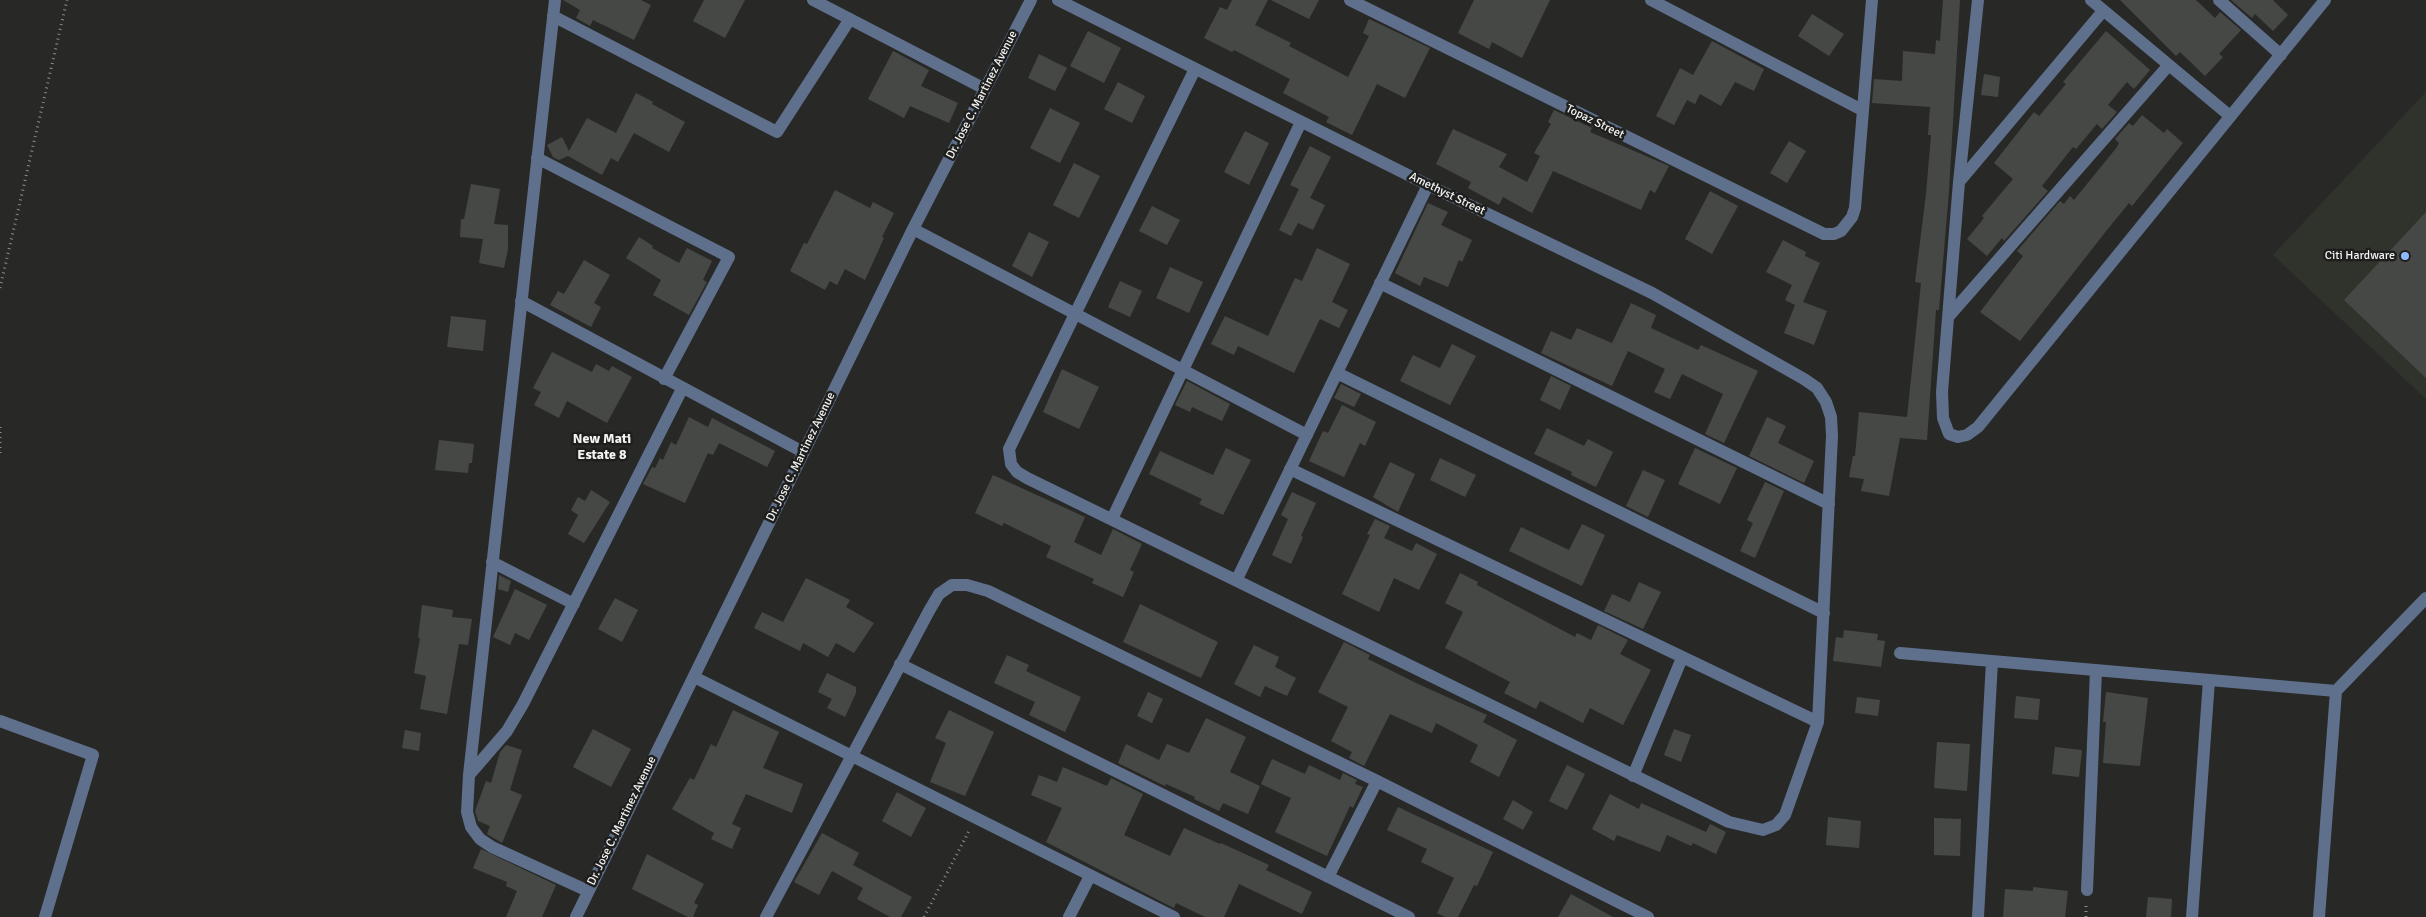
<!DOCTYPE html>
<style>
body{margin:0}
canvas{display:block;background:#282927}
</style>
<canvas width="2426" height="917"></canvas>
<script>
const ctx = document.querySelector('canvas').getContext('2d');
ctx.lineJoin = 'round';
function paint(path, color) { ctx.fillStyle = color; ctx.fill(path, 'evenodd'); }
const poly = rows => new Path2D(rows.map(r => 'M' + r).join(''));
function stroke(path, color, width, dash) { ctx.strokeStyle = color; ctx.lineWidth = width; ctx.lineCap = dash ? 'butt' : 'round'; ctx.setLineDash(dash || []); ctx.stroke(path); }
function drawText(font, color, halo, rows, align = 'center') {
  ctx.font = font + ' Signika,sans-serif'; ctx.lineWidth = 5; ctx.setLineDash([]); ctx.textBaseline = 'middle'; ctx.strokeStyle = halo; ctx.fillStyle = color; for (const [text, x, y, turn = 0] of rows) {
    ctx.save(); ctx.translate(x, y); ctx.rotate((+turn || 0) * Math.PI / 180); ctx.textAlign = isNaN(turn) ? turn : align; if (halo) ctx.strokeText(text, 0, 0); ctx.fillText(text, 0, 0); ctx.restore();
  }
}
const built = poly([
 [2426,92,2426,399,2273,255]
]);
const building = poly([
 [563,0,641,0,651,5,634,40,593,20,590,26,576,18,580,10],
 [704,0,745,0,725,38,693,21],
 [1232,0,1268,0,1255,25,1291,43,1289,46,1348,77,1369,36,1363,33,1369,19,1430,48,1405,98,1377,84,1352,135,1326,122,1329,117,1283,93,1290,79,1234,50,1232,52,1204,38,1220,7,1227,10],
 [1271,0,1319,0,1309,19],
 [1474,0,1550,0,1522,58,1492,42,1489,49,1458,33],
 [1943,0,1960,0,1949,191,1939,310,1936,310,1927,440,1900,438,1889,496,1861,491,1864,479,1849,477,1853,456,1855,456,1859,412,1907,417,1921,283,1915,282,1926,194,1931,135,1928,135,1930,107,1872,103,1874,79,1902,81,1903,51,1935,54,1936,40,1940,41],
 [2120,0,2196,0,2215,18,2220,12,2241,30,2219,54,2223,57,2205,76,2180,52,2176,56],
 [2231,0,2273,0,2288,15,2273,31,2255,14,2252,18],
 [1812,14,1844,34,1829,56,1798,36],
 [1088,31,1121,48,1104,83,1070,66],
 [2106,31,2150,70,2134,89,2127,82,2108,105,2117,112,2102,129,2097,124,2076,149,2073,147,2042,186,2048,191,2004,241,2002,238,1987,256,1967,239,1984,218,1982,216,2013,179,1994,163,2034,112,2039,116,2066,84,2063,82],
 [1712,41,1764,69,1754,91,1735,82,1721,106,1700,94,1695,104,1687,100,1674,125,1656,116,1680,68,1693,75],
 [893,51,929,70,921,86,958,103,949,123,910,106,904,118,868,99],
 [1039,54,1067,68,1055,91,1028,78],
 [1984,74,2000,77,1998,97,1981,95],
 [1118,82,1145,96,1132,123,1104,109],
 [636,93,653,102,652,104,685,122,669,152,634,133,618,162,611,158,602,175,568,156,559,160,553,157,547,145,562,137,569,151,587,118,616,133],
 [1050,108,1080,123,1060,163,1030,148],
 [1554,110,1592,128,1590,132,1669,166,1655,193,1650,190,1641,210,1553,171,1532,213,1503,197,1499,205,1468,188,1471,182,1436,164,1453,129,1507,154,1499,167,1527,182,1540,156,1534,153,1551,124,1548,122],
 [2142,115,2164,133,2167,129,2183,143,2132,206,2129,203,2107,230,2020,341,1980,312,2023,256,2017,251,2060,201,2064,204,2070,196,2074,200,2117,147,2119,143,2115,139,2129,123,2133,126],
 [1245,131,1269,143,1249,185,1224,172],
 [1789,141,1806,151,1787,183,1770,173],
 [1310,146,1331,157,1310,198,1325,205,1313,230,1298,223,1291,236,1279,230,1299,189,1290,185],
 [1074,163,1100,176,1079,218,1053,205],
 [471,184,500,189,494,224,508,225,508,249,504,268,479,263,483,239,460,237,461,219,464,219],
 [835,190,870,208,873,202,894,213,882,237,884,238,865,280,845,269,837,285,830,281,825,290,790,271,804,243,807,244],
 [1710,191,1738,206,1712,254,1685,239],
 [1428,203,1448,212,1441,225,1472,240,1462,262,1459,260,1448,287,1424,277,1420,286,1395,273],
 [1152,206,1180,220,1167,245,1139,231],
 [2426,212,2426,378,2344,300],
 [1029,232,1049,242,1032,277,1012,266],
 [639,237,653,246,652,248,679,263,687,248,712,261,703,280,707,282,689,315,653,295,661,280,626,258],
 [1783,240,1806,252,1805,256,1820,263,1803,302,1827,311,1814,345,1784,333,1795,305,1785,300,1792,285,1766,272],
 [1317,248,1350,264,1332,302,1348,310,1339,328,1320,319,1294,373,1238,346,1234,355,1211,344,1225,316,1268,336,1295,278,1302,281],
 [584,260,610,275,594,303,601,307,591,327,550,305,558,291,564,294],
 [1170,267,1203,282,1189,313,1156,298],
 [1120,281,1142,291,1130,317,1108,307],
 [1631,303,1656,315,1651,328,1698,350,1701,345,1758,371,1724,443,1705,434,1723,394,1682,374,1670,399,1654,392,1665,369,1628,351,1612,386,1541,353,1551,331,1571,340,1577,328,1612,343],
 [451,316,486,320,483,351,447,347],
 [1452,344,1476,356,1450,405,1400,381,1413,355,1440,368],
 [552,352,592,372,596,364,609,371,612,366,632,377,607,423,567,401,559,418,534,405,541,392,533,388],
 [1062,369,1099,387,1079,429,1043,412],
 [1551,376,1571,386,1560,410,1540,400],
 [1187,381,1230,404,1222,421,1192,407,1190,412,1175,405],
 [1341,384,1361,394,1354,407,1334,398],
 [1342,405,1376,422,1365,446,1360,443,1344,477,1309,461,1323,431,1328,433],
 [689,417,708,427,712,418,775,451,767,467,719,443,713,455,708,453,685,503,643,484,652,467,655,468,660,458,663,460,671,442,676,445],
 [1767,417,1786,426,1778,443,1814,461,1804,483,1749,456],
 [1547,428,1584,446,1588,439,1613,452,1596,487,1571,475,1572,472,1534,454],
 [439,440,474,444,472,463,469,463,468,473,435,470],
 [1226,448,1251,460,1223,515,1199,504,1202,499,1149,474,1160,451,1213,475],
 [1695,448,1737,468,1720,504,1678,484],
 [1440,458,1476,475,1465,497,1430,480],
 [1390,462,1415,474,1398,512,1373,497],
 [1643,470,1665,480,1648,517,1626,506],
 [993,475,1085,517,1074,542,1101,555,1113,529,1142,544,1130,570,1134,572,1123,597,1092,583,1094,579,1046,557,1051,546,1004,523,1002,526,975,513],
 [1765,482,1784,491,1755,558,1740,551,1753,523,1747,520],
 [591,490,610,502,584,543,568,534,578,515,571,510,578,497,585,501],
 [1292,492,1316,503,1301,536,1303,537,1291,564,1272,555,1288,519,1281,515],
 [1375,519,1390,526,1384,538,1412,551,1416,543,1437,554,1419,590,1394,578,1379,612,1342,594,1370,535,1367,534],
 [1582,524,1605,535,1582,586,1509,551,1521,527,1569,550],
 [1460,573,1478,582,1477,585,1575,637,1577,633,1591,640,1598,625,1628,640,1620,654,1651,670,1623,725,1590,708,1583,723,1540,701,1536,709,1504,693,1510,682,1445,648,1463,612,1445,603],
 [499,575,511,581,508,592,498,589],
 [806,578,850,600,846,607,874,623,854,653,836,643,828,657,803,643,800,651,754,628,762,612,783,622],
 [1639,582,1661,592,1643,629,1604,611,1612,594,1630,602],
 [515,589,547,605,529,640,515,633,510,645,493,637],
 [615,598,638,610,622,642,598,629],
 [1140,604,1218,642,1201,678,1123,642],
 [422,605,453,610,452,617,472,619,468,645,459,644,447,714,420,709,426,676,414,673,420,638,418,638],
 [1844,630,1878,634,1877,640,1885,641,1881,667,1833,661,1836,637,1843,638],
 [1344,642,1370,655,1368,659,1416,683,1487,715,1483,722,1517,740,1499,777,1470,762,1478,745,1436,723,1432,733,1390,714,1364,766,1349,758,1352,752,1331,741,1348,707,1318,692],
 [1254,645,1279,657,1275,667,1296,678,1287,696,1265,686,1260,697,1234,684],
 [1007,655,1029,665,1026,671,1081,697,1065,732,1029,715,1035,702,994,683],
 [827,673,856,687,856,693,845,717,827,708,832,699,818,692],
 [1148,692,1163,699,1152,723,1137,716],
 [2106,692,2148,698,2140,766,2103,763,2106,722,2103,722],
 [2016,696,2040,699,2038,720,2014,718],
 [1857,697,1880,700,1878,716,1855,713],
 [733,710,779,732,763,768,803,784,792,813,746,794,732,824,741,828,732,849,711,839,714,833,672,809,690,778,694,780,711,744,716,747],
 [949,710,994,732,965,796,930,782,946,743,935,738],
 [1206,718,1246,737,1230,772,1260,786,1248,814,1223,803,1219,811,1194,799,1195,797,1166,784,1165,786,1118,763,1126,744,1159,760,1167,744,1189,753],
 [593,729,631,749,611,787,573,767],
 [1674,729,1691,735,1681,762,1664,755],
 [405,730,421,733,419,751,402,748],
 [1937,742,1970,744,1967,791,1934,788],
 [506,745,522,750,510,790,522,795,502,843,487,834,490,826,478,821,475,811,486,781,491,783,500,752],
 [2055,747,2082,750,2079,777,2052,774],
 [1272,759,1305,774,1309,765,1340,780,1343,773,1357,780,1355,784,1363,787,1353,808,1350,806,1327,856,1275,832,1291,798,1261,784],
 [1567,765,1585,774,1567,810,1549,801],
 [1063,767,1107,786,1111,778,1143,794,1124,835,1170,856,1184,828,1220,844,1221,843,1269,865,1266,870,1312,892,1302,914,1239,884,1224,917,1205,917,1176,903,1174,908,1162,902,1046,842,1062,808,1031,795,1039,775,1057,782],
 [897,792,926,808,911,837,882,821],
 [1610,794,1639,809,1641,803,1706,832,1710,824,1726,832,1716,854,1693,843,1691,846,1667,835,1660,852,1617,835,1614,841,1592,829],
 [1513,800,1533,812,1523,830,1503,819],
 [1398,807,1493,852,1477,886,1474,885,1458,917,1445,917,1437,913,1454,878,1421,862,1427,849,1387,830],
 [1828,817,1861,821,1859,848,1826,845],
 [1934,818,1961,819,1960,856,1934,855],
 [822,833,859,853,853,865,912,897,901,917,890,917,857,899,863,888,832,871,819,895,794,882],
 [481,849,556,885,542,917,506,917,517,891,506,886,507,882,473,868],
 [647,854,704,884,694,903,698,905,693,917,688,917,632,889],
 [2033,887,2068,891,2065,917,2003,917,2005,889,2033,891],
 [1571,894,1613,917,1558,917],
 [2148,897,2172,899,2171,917,2146,917]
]);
const path = poly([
 [0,288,67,0],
 [0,427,0,453],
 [924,917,969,831],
 [2086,917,2086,903]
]);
const minor = poly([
 [555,0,469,775,467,812,471,827,480,839,492,847,588,891],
 [813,0,985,89],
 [1058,0,1428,185,1652,293,1804,379,1817,388,1826,402,1831,417,1832,436,1818,722,1785,815,1776,825,1763,830,1729,822,1027,478,1017,472,1011,464,1009,449,1195,69],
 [1350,0,1824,234,1834,234,1841,231,1852,217,1855,208,1872,0],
 [1651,0,1862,110],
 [1978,0,1959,182,1942,392,1943,418,1949,434,1958,437,1967,435,1978,427,2325,0],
 [2091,0,2230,116],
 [2219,0,2281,55],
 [553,16,777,132,850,19],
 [537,158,729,257,664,379],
 [1959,182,2103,11],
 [913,229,1307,435],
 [1380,283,1829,504],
 [521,301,803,452],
 [1949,316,2168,66],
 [1337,373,1824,613],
 [1290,469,1818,722],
 [1112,519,1301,122],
 [492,562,574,604],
 [1237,579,1428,185],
 [1900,653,2336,691],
 [900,664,1409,917],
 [694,677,1174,917],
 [0,721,93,755,45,917],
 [469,775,507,731,523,704,682,389],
 [1633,776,1682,658],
 [1328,877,1377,781],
 [2087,890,2096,670],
 [576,917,913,229,1031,0],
 [766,917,929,611,939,594,952,585,967,585,988,591,1377,781,1648,917],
 [1069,917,1090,876],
 [1978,917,1992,661],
 [2192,917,2209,680],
 [2319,917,2336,691,2426,598]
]);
const markers = [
 [2405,256,5,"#8fb8fd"]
];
const streetNames = [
 ["Dr. Jose C. Martinez Avenue",982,95,-63],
 ["Topaz Street",1595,122,26],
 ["Amethyst Street",1447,194,26],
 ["Dr. Jose C. Martinez Avenue",801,457,-64],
 ["Dr. Jose C. Martinez Avenue",622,821,-64]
];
const poiNames = [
 ["Citi Hardware",2395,256]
];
const neighbourhoodNames = [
 ["New Mati",602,439],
 ["Estate 8",602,455]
];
paint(built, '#30332c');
paint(building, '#464845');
stroke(path, '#8b8c8a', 3, [1, 4]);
stroke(minor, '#5f708d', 12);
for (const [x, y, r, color] of markers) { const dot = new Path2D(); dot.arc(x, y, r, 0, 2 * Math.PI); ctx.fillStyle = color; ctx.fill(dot); stroke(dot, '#1e1f1d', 2); }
drawText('12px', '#f2f3f2', '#1e1f1d', streetNames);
drawText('12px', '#f2f3f2', '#1e1f1d', poiNames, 'right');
drawText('bold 14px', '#f2f3f2', '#1e1f1d', neighbourhoodNames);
</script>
